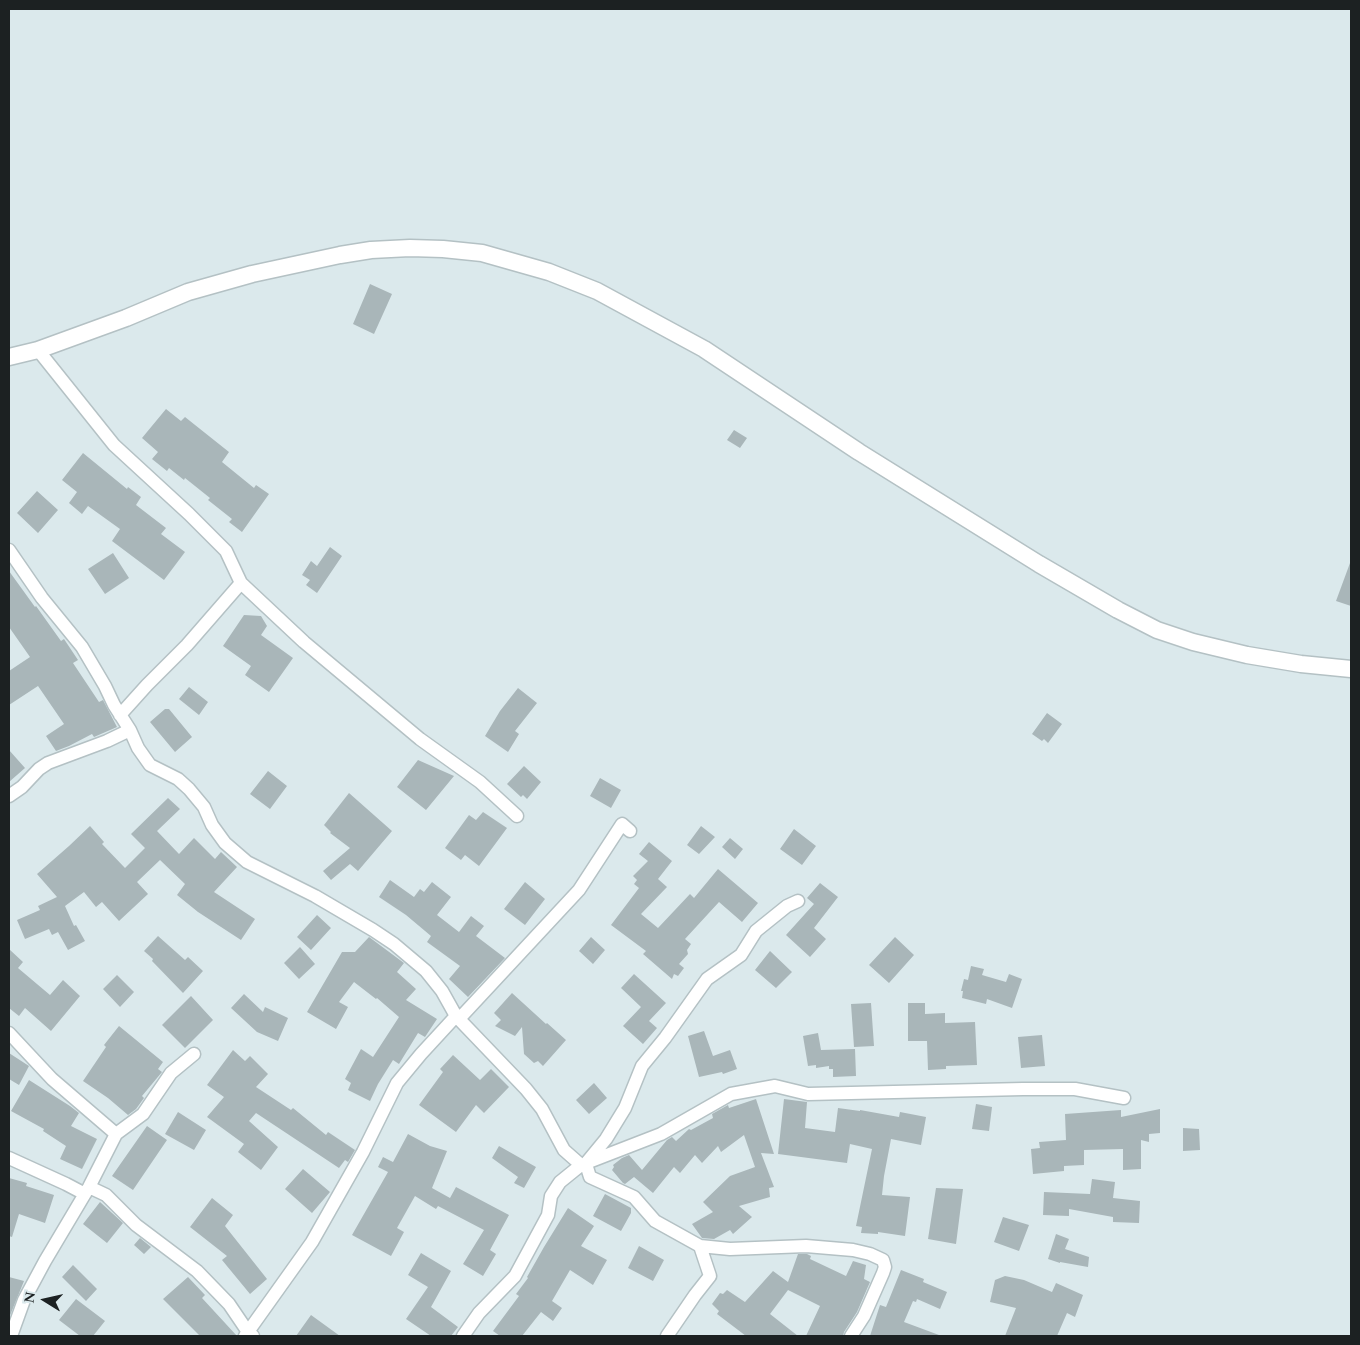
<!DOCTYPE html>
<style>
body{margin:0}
#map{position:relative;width:1360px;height:1345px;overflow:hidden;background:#dbe9ec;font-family:Spectral,serif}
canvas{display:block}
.frame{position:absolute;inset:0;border:10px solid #1c2122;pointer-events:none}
.north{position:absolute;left:20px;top:1275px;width:50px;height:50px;-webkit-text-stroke:4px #dbe9ec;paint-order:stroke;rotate:280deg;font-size:14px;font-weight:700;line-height:20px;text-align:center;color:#1c2122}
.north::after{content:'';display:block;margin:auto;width:18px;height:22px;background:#1c2122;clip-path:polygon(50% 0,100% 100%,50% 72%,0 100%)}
</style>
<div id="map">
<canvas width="1360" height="1345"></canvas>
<div class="frame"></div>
<div class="north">N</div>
</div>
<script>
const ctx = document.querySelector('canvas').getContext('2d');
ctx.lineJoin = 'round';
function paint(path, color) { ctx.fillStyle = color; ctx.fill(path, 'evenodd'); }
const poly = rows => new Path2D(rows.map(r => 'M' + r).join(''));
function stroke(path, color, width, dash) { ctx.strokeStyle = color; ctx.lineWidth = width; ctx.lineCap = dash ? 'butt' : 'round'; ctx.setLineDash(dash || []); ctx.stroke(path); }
const building = poly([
 [370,284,392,294,374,334,353,324],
 [166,409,181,421,185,417,229,452,222,462,254,488,256,485,269,494,242,532,229,522,232,519,208,500,210,498,185,478,184,480,169,468,167,471,152,459,158,452,142,438],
 [734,430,747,438,740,448,727,440],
 [83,453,127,489,128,487,141,497,136,505,166,528,161,534,185,552,164,580,112,541,120,529,88,506,82,514,69,503,77,492,62,480],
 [37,491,58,510,38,533,17,513],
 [330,547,342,556,317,593,306,585,310,580,302,575,311,561,317,566],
 [113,553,129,578,105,594,88,569],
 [1350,563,1351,564,1351,606,1336,601],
 [9,571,35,607,36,606,61,641,64,639,78,660,73,663,99,702,103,700,117,727,94,737,92,734,69,746,56,751,46,736,64,724,38,686,9,705,9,671,30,657,9,627],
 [244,615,261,616,267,626,261,635,293,658,269,692,245,675,251,666,223,646],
 [189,687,208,702,199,715,179,699],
 [518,688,537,703,515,731,519,734,508,752,485,736,500,711],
 [165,709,169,709,192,737,175,752,150,722],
 [1047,713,1062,724,1048,743,1044,739,1042,741,1032,734],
 [9,750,25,768,9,782],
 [418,760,454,776,426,810,397,787],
 [524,766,541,782,527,799,523,795,521,797,507,784],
 [268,771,287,786,270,809,250,794],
 [600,778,621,790,611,808,590,796],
 [349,793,392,831,358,871,350,864,331,880,323,871,350,848,330,833,331,832,324,825],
 [168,798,180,809,157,831,179,854,194,838,215,859,221,852,237,867,214,892,255,919,241,940,198,912,177,895,185,884,160,860,137,882,148,894,119,921,102,902,96,907,84,892,65,906,74,926,76,925,85,941,68,950,58,932,52,935,49,929,25,939,17,920,40,910,38,906,57,897,37,874,69,846,90,826,104,842,102,844,125,868,145,848,131,834],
 [483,812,507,828,479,866,465,855,461,860,445,848,469,815,476,820],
 [701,826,715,837,699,854,687,845],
 [794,829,816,846,802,865,780,849],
 [730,838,743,849,735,859,722,847],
 [649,842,672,861,658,879,667,887,641,914,658,928,690,894,694,898,718,869,758,903,742,922,719,902,685,939,691,944,687,950,688,954,679,964,684,968,678,976,674,974,672,979,643,954,646,951,611,925,639,888,634,884,637,880,633,876,648,861,639,854],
 [390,880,414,897,420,889,424,892,432,882,451,897,437,915,459,932,471,916,484,926,476,936,505,958,468,997,449,979,460,966,427,942,431,936,406,915,379,897],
 [525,882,545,899,525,925,504,909],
 [820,883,838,897,814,928,826,939,810,957,786,935,814,904,807,898],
 [317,915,331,928,311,950,297,937],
 [158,936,185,960,188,957,203,971,183,993,152,961,153,959,144,951],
 [369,937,404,963,397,972,416,989,406,1000,437,1019,425,1037,418,1033,399,1064,393,1060,378,1084,370,1101,348,1090,351,1083,345,1079,361,1049,373,1057,399,1017,377,998,376,999,354,982,339,1002,348,1007,336,1029,307,1012,342,952,355,952],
 [591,937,605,950,593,964,579,951],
 [895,937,914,955,889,983,869,965],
 [300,947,315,964,299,979,284,963],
 [9,949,23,962,18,968,50,995,63,980,80,996,51,1031,25,1008,19,1016,9,1008],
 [770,951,792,972,776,988,755,970],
 [971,966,984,969,982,975,1006,982,1009,974,1022,979,1012,1008,987,999,986,1004,962,998,963,991,961,991,964,979,968,980],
 [634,974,666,1003,649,1021,657,1028,643,1044,623,1026,641,1007,621,988],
 [117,975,134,992,120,1007,103,989],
 [512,993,546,1024,547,1023,566,1040,543,1066,538,1061,534,1063,524,1054,522,1027,515,1036,495,1026,501,1020,494,1013],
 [244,994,263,1012,265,1007,288,1018,278,1041,257,1032,231,1008],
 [191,996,213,1020,185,1048,162,1025],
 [871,1003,874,1046,854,1047,851,1004],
 [908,1003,925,1003,925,1014,945,1013,945,1023,975,1022,977,1065,946,1066,946,1069,928,1070,927,1041,908,1041],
 [119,1026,163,1062,158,1069,162,1072,142,1096,144,1098,136,1109,128,1115,108,1098,83,1081,106,1047,104,1045],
 [704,1031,713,1056,730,1050,737,1069,723,1074,722,1072,699,1077,688,1036],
 [818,1033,821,1050,855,1049,856,1076,833,1077,833,1069,829,1069,829,1066,816,1068,816,1065,808,1066,803,1036],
 [1042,1035,1045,1066,1021,1068,1018,1037],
 [233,1050,245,1061,250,1056,268,1074,256,1087,291,1110,293,1108,326,1135,328,1132,355,1150,348,1162,345,1160,339,1168,256,1113,249,1121,278,1147,261,1170,238,1152,244,1144,207,1117,224,1097,207,1085],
 [9,1053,29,1066,19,1085,9,1079],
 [453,1055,480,1080,491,1069,509,1087,484,1113,476,1105,456,1132,419,1105,443,1072,440,1069],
 [29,1080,70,1106,79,1113,71,1126,97,1139,82,1169,60,1159,66,1146,43,1131,44,1129,11,1111],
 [594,1083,607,1098,589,1114,576,1100],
 [756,1099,774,1154,761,1153,774,1187,769,1188,770,1197,739,1206,752,1217,733,1234,730,1230,714,1239,702,1238,692,1224,713,1212,703,1202,730,1176,755,1167,744,1135,721,1152,718,1146,702,1163,695,1155,680,1173,674,1167,653,1193,634,1177,625,1184,623,1183,612,1170,614,1167,613,1165,622,1158,629,1155,642,1170,667,1140,672,1137,676,1141,689,1129,691,1130,713,1118,712,1114,728,1105,729,1108],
 [784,1099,807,1102,805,1128,835,1132,838,1108,860,1111,860,1110,899,1117,900,1112,926,1117,921,1145,891,1139,884,1176,882,1195,910,1197,905,1236,878,1232,878,1234,861,1233,862,1227,856,1226,872,1149,850,1144,847,1163,778,1154],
 [976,1104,992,1107,989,1131,972,1129],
 [1160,1109,1160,1133,1149,1134,1149,1142,1141,1140,1141,1169,1123,1170,1123,1149,1084,1150,1084,1165,1064,1166,1064,1171,1033,1174,1031,1149,1040,1148,1039,1142,1066,1140,1065,1114,1121,1110,1121,1117],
 [178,1112,206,1130,194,1150,165,1134],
 [147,1126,167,1140,133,1190,112,1176],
 [1183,1128,1199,1129,1200,1150,1183,1151],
 [408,1134,430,1146,447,1151,432,1188,450,1198,456,1187,509,1215,490,1250,496,1254,483,1276,463,1264,484,1230,438,1206,436,1209,415,1196,397,1228,404,1232,391,1256,352,1235,388,1172,378,1167,383,1157,393,1162],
 [499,1146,536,1167,524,1188,514,1183,518,1177,492,1158],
 [303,1169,330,1192,312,1213,285,1189],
 [9,1178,27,1183,26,1186,54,1195,45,1223,19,1214,12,1237,9,1236],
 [1092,1179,1115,1182,1113,1198,1140,1201,1139,1223,1113,1222,1113,1217,1069,1209,1069,1216,1043,1215,1044,1192,1090,1194],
 [936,1188,963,1189,956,1244,928,1239],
 [605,1194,631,1208,631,1213,621,1231,593,1216],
 [212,1198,233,1215,225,1226,267,1279,250,1294,222,1260,227,1256,190,1227],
 [100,1202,123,1223,107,1243,83,1224],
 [568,1208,594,1226,581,1246,607,1260,593,1285,570,1270,552,1301,562,1308,553,1321,541,1312,522,1336,500,1336,493,1331,519,1296,516,1294,528,1278,527,1277,544,1247],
 [1003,1217,1029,1225,1019,1251,994,1242],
 [1056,1234,1069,1239,1065,1249,1089,1257,1088,1267,1060,1262,1060,1263,1048,1259],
 [140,1238,151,1247,144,1254,134,1245],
 [639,1246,664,1260,653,1281,628,1268],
 [421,1253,451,1271,431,1307,458,1327,451,1336,431,1336,406,1319,428,1287,408,1275],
 [798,1254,807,1254,811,1256,810,1259,846,1276,853,1261,866,1265,864,1279,870,1282,857,1312,844,1332,843,1336,806,1336,820,1306,788,1290,770,1314,798,1336,746,1336,717,1314,719,1311,712,1304,720,1293,723,1294,727,1290,745,1302,773,1271,788,1282],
 [73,1265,97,1289,86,1301,62,1277],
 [901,1270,924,1279,923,1282,947,1292,940,1309,917,1299,916,1302,913,1301,904,1322,939,1335,939,1336,870,1336,880,1305,886,1307],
 [1005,1276,1024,1280,1052,1292,1056,1283,1083,1295,1075,1317,1067,1313,1057,1336,1005,1336,1016,1308,990,1302,995,1280],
 [9,1277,24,1281,9,1318],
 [188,1277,205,1295,202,1298,237,1336,200,1336,163,1299],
 [76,1299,105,1321,93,1336,80,1336,59,1320],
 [311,1315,340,1336,296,1336]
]);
const minor = poly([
 [38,350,114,445,189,514,226,551,241,583],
 [9,550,42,598,82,647,105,686,114,705,130,730,138,748,150,765,178,779,189,789,204,807,212,825,225,843,247,862,315,896,373,930,394,944,426,971,442,991,456,1016,526,1089,542,1109,564,1150,581,1165,586,1164,590,1177,634,1197,655,1221,700,1246,730,1249,806,1246,853,1250,870,1254,883,1260,885,1267,883,1273,864,1316,851,1336],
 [120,715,147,685,187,645,241,583,304,642,420,739,480,782,517,816],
 [9,796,22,787,39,769,48,763,107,741,130,730],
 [459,1019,579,890,622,824,630,831],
 [9,1033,52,1079,116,1134],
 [9,1158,66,1184,85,1194],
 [587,1162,606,1139,625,1108,642,1066,665,1038,707,979,741,955,756,931,787,906,798,901],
 [89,1187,106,1195,136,1225,197,1271,229,1304,248,1332,253,1336],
 [11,1336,24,1300,45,1261,89,1187,116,1134,143,1114,171,1073,194,1054],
 [245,1336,312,1242,363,1152,397,1083,421,1054,456,1016],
 [463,1336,479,1313,515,1276,548,1215,551,1196,560,1182,581,1165,661,1134,731,1094,775,1086,808,1094,1023,1089,1075,1089,1124,1098],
 [667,1336,695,1295,710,1276,700,1246]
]);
const tertiary = poly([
 [9,357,38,350,126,318,188,292,252,274,340,255,371,250,410,248,443,249,482,253,549,272,597,291,704,349,859,452,1039,564,1118,610,1157,630,1193,642,1247,655,1301,664,1351,669]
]);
paint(building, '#a9b6b9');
stroke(minor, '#b4c1c4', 15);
stroke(tertiary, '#b4c1c4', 19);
stroke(minor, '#fff', 12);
stroke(tertiary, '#fff', 16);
</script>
